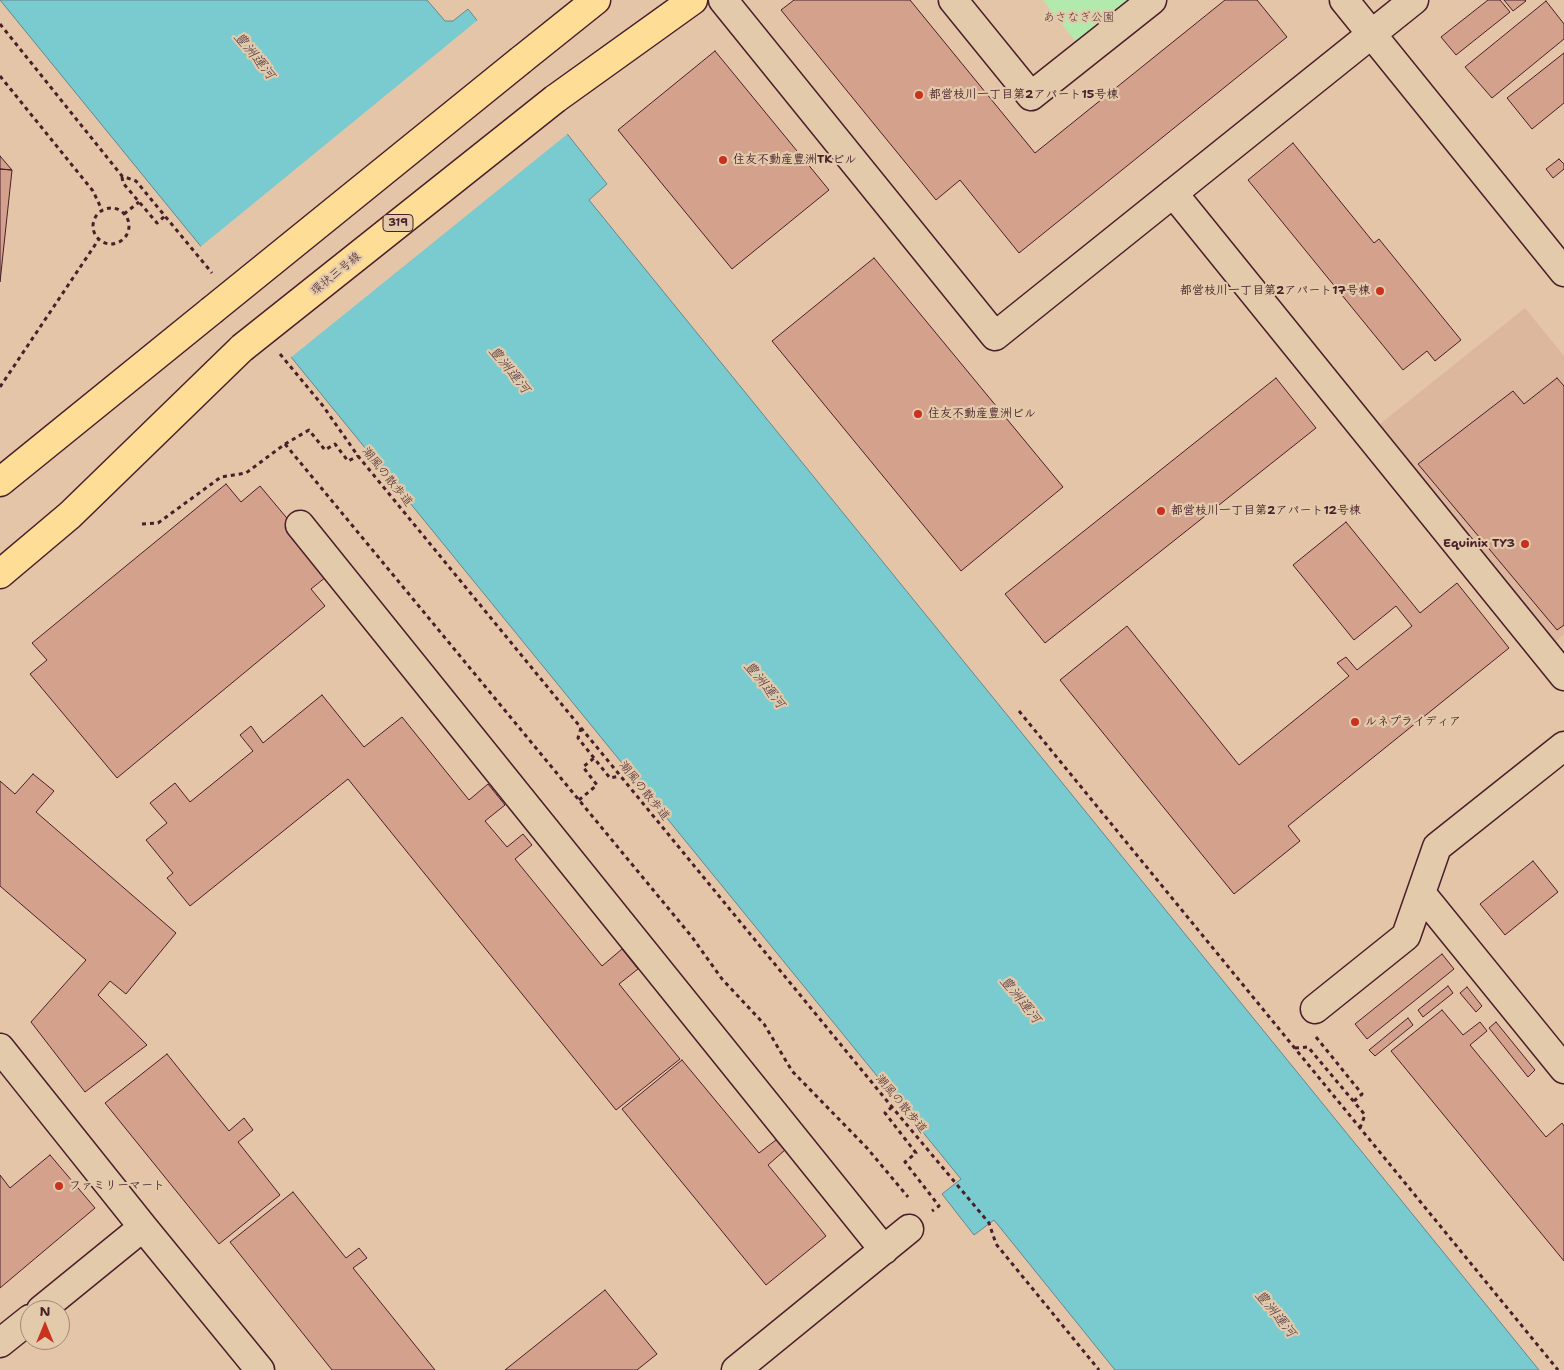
<!DOCTYPE html>
<meta charset="utf-8">
<style>
body{margin:0}
#map{position:relative;width:1564px;height:1370px;overflow:hidden;background:#e4c5a8;font-family:"Shantell Sans",sans-serif}
canvas{display:block}
.north{position:absolute;left:20px;top:1300px;width:50px;height:50px;box-sizing:border-box;background:#e3caab;border:1px solid #a68678;border-radius:50%;rotate:0deg;font-size:14px;font-weight:700;line-height:20px;text-align:center;color:#4a1f2b}
.north::after{content:'';display:block;margin:auto;width:18px;height:22px;background:#c8321e;clip-path:polygon(50% 0,100% 100%,50% 72%,0 100%)}
</style>
<div id="map">
<canvas width="1564" height="1370"></canvas>
<div class="north">N</div>
</div>
<script>
const ctx = document.querySelector('canvas').getContext('2d');
ctx.lineJoin = 'round';
function paint(path, color) { ctx.fillStyle = color; ctx.fill(path, 'evenodd'); }
const poly = rows => new Path2D(rows.map(r => 'M' + r).join(''));
function stroke(path, color, width, dash) { ctx.strokeStyle = color; ctx.lineWidth = width; ctx.lineCap = dash ? 'butt' : 'round'; ctx.setLineDash(dash || []); ctx.stroke(path); }
function drawText(font, color, halo, rows, align = 'center') {
  ctx.font = font + ' "Shantell Sans","Klee One",sans-serif'; ctx.lineWidth = 4.5; ctx.setLineDash([]); ctx.textBaseline = 'middle'; ctx.strokeStyle = halo; ctx.fillStyle = color; for (const [text, x, y, turn = 0] of rows) {
    ctx.save(); ctx.translate(x, y); ctx.rotate((+turn || 0) * Math.PI / 180); ctx.textAlign = isNaN(turn) ? turn : align; if (halo) ctx.strokeText(text, 0, 0); ctx.fillText(text, 0, 0); ctx.restore();
  }
}
const built = poly([
 [1525,308,1564,356,1564,634,1555,642,1380,424]
]);
const green = poly([
 [1043,0,1130,0,1076,42]
]);
const water = poly([
 [0,0,427,0,445,21,453,21,468,9,607,184,589,200,1539,1370,1115,1370,994,1220,974,1235,942,1194,961,1179,0,0]
]);
const pier = poly([
 [479,19,570,132,289,359,199,248]
]);
const building = poly([
 [794,0,910,0,1035,153,1225,0,1257,0,1287,37,1019,253,960,180,936,200,781,10,794,0],
 [1488,0,1500,0,1510,12,1456,55,1441,37,1488,0],
 [1504,0,1525,0,1526,1,1513,11,1504,0],
 [1546,1,1564,24,1564,39,1492,98,1465,67,1546,1],
 [715,51,829,190,732,269,618,130,715,51],
 [1564,53,1564,103,1532,129,1507,98,1564,53],
 [1293,143,1374,243,1379,239,1461,340,1435,361,1427,351,1403,370,1248,180,1293,143],
 [0,156,12,170,0,169,0,156],
 [1559,159,1564,164,1564,169,1553,178,1546,169,1559,159],
 [0,169,12,170,0,282,0,169],
 [874,258,1063,487,961,571,772,341,874,258],
 [1276,378,1316,428,1045,643,1005,594,1276,378],
 [1557,378,1564,386,1564,625,1557,630,1418,464,1513,391,1524,404,1557,378],
 [226,484,241,502,260,486,332,572,311,589,325,606,117,778,30,674,47,660,32,643,226,484],
 [1346,522,1420,613,1457,583,1509,648,1288,826,1300,841,1234,894,1060,680,1127,626,1239,765,1349,676,1337,663,1346,657,1357,670,1412,626,1396,606,1354,640,1293,565,1346,522],
 [322,695,364,747,402,717,469,800,488,784,505,805,485,821,507,847,523,834,532,845,515,859,602,966,622,949,638,969,619,984,680,1059,616,1110,348,779,190,906,167,878,173,873,146,840,167,823,150,803,175,783,190,802,253,751,240,735,251,726,263,743,322,695],
 [33,774,54,791,36,812,176,933,126,994,110,981,98,995,147,1045,85,1092,31,1022,86,960,0,886,0,781,15,794,33,774],
 [1533,861,1558,892,1505,935,1480,904,1533,861],
 [1442,954,1454,969,1367,1039,1355,1024,1442,954],
 [1448,986,1453,993,1423,1017,1418,1010,1448,986],
 [1467,987,1482,1006,1476,1012,1460,993,1467,987],
 [1442,1010,1463,1035,1480,1022,1487,1031,1470,1045,1546,1137,1562,1123,1564,1126,1564,1261,1391,1051,1442,1010],
 [1408,1018,1413,1025,1375,1056,1369,1050,1408,1018],
 [1496,1022,1535,1070,1528,1077,1489,1028,1496,1022],
 [167,1054,229,1131,244,1118,253,1130,238,1142,280,1195,219,1244,105,1103,167,1054],
 [682,1060,759,1153,776,1140,785,1150,768,1165,826,1236,766,1285,622,1109,682,1060],
 [50,1155,95,1208,0,1288,0,1175,10,1188,50,1155],
 [293,1192,346,1258,359,1248,367,1258,353,1268,435,1370,332,1370,230,1242,293,1192],
 [605,1290,657,1354,637,1370,505,1370,605,1290]
]);
const path = poly([
 [0,24,122,176,136,181,212,273],
 [0,76,93,191,102,210],
 [122,177,123,183,157,223,165,216],
 '93 226a18 18 0 1 1 36 0a18 18 0 1 1-36 0Z',
 [124,214,139,202],
 [280,354,323,406,358,456,892,1107,989,1223,996,1244,1099,1370],
 [0,387,99,239],
 [285,444,692,937,722,979,764,1024,792,1071,867,1148,908,1197],
 [142,524,158,523,221,477,246,473,285,444,309,430,325,450,335,444,348,461,358,456],
 [1019,711,1558,1370],
 [581,728,578,738,610,778,620,776],
 [579,800,597,785,583,767,594,758],
 [1316,1037,1362,1094,1354,1101],
 [1295,1048,1308,1047,1365,1115,1360,1128],
 [892,1107,885,1113,916,1153,905,1162,939,1206,932,1211]
]);
const minor = poly([
 [723,0,995,336,1414,0],
 [953,0,1031,96,1152,0],
 [1344,0,1564,272],
 [1173,193,1564,676],
 [300,525,884,1250],
 [1421,893,1564,1069],
 [1315,1009,1406,936,1437,847,1564,746],
 [0,1048,143,1227,260,1370],
 [41,1310,143,1227],
 [0,1343,30,1319],
 [736,1370,909,1229]
]);
const major = poly([
 [521,60,596,0],
 [555,99,693,0],
 [0,482,211,311],
 [0,574,70,515,242,348]
]);
const majorBridge = poly([
 [211,311,521,60],
 [242,348,555,99]
]);
const markers = [
 [919,95,5,"#c8321e"],
 [723,160,5,"#c8321e"],
 [1380,291,5,"#c8321e"],
 [918,414,5,"#c8321e"],
 [1161,511,5,"#c8321e"],
 [1525,544,5,"#c8321e"],
 [1355,722,5,"#c8321e"],
 [59,1186,5,"#c8321e"]
];
const shields = [
 [398,223,30]
];
const shieldNames = [
 ["319",398,223]
];
const parkNames = [
 ["あさなぎ公園",1079,18]
];
const poiNames = [
 ["都営枝川一丁目第2アパート15号棟",929,95],
 ["住友不動産豊洲TKビル",733,160],
 ["都営枝川一丁目第2アパート17号棟",1370,291,"right"],
 ["住友不動産豊洲ビル",928,414],
 ["都営枝川一丁目第2アパート12号棟",1171,511],
 ["Equinix TY3",1515,544,"right"],
 ["ルネプライディア",1365,722],
 ["ファミリーマート",69,1186]
];
const streetNames = [
 ["環状三号線",336,274,-39],
 ["潮風の散歩道",387,477,51],
 ["潮風の散歩道",644,791,51],
 ["潮風の散歩道",901,1104,50]
];
const waterNames = [
 ["豊洲運河",254,56,51],
 ["豊洲運河",509,370,51],
 ["豊洲運河",764,685,51],
 ["豊洲運河",1020,1000,51],
 ["豊洲運河",1275,1314,51]
];
paint(built, '#dcb79e');
paint(green, '#b2eaad');
paint(water, '#79cbd0');
stroke(water, '#66868e', 1);
paint(pier, '#e4c5a8');
paint(building, '#d4a18d');
stroke(building, '#4a1f2b', 1);
stroke(minor, '#4a1f2b', 31);
stroke(major, '#4a1f2b', 31);
stroke(path, '#4a1f2b', 3, [4, 4]);
stroke(minor, '#e3caab', 28);
stroke(major, '#fedd96', 28);
stroke(majorBridge, '#4a1f2b', 31, []);
stroke(majorBridge, '#fedd96', 28);
for (const [x, y, r, color] of markers) { const dot = new Path2D(); dot.arc(x, y, r, 0, 2 * Math.PI); ctx.fillStyle = color; ctx.fill(dot); stroke(dot, '#e3caab', 2); }
for (const [x, y, w] of shields) { const box = new Path2D(); box.roundRect(x - w / 2, y - 8.5, w, 17, 4); ctx.fillStyle = '#e3caab'; ctx.fill(box); stroke(box, '#4a1f2b', 1); }
drawText('bold 11px', '#4a1f2b', null, shieldNames);
drawText('12px', '#543338', '#e3caab', parkNames);
drawText('bold 12px', '#4a1f2b', '#e3caab', poiNames, 'left');
drawText('12px', '#4a1f2b', '#e3caab', streetNames);
drawText('italic 14px', '#513944', '#e3caab', waterNames);
</script>
